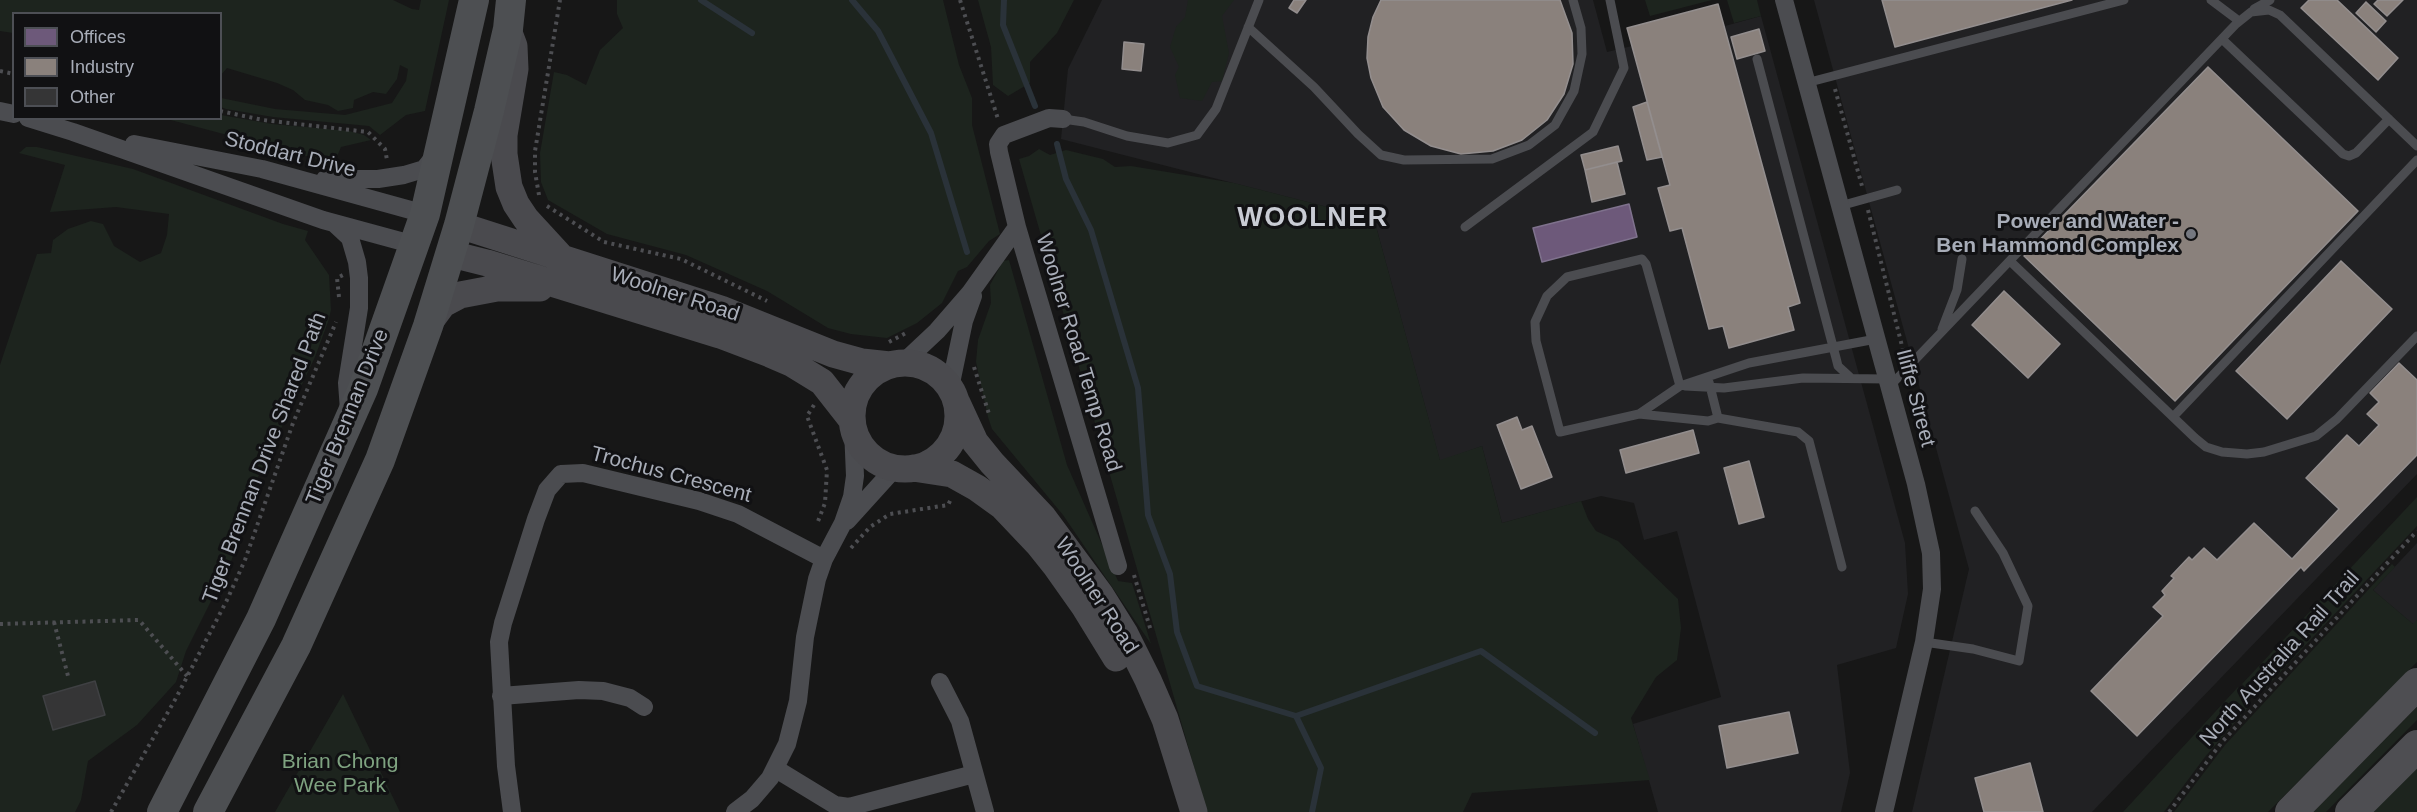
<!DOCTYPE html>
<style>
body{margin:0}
#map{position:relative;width:2417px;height:812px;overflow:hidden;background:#171717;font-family:Arial,sans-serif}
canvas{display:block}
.legend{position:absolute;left:12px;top:12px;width:210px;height:108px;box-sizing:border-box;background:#111113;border:2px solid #4d4f55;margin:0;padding:8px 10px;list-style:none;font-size:18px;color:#a8adb8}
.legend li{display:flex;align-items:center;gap:12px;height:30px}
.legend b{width:30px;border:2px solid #4d4f55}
</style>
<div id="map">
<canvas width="2417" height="812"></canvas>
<ul class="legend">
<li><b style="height:16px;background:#6d597a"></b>Offices</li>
<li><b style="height:16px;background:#8a817c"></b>Industry</li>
<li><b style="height:16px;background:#353536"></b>Other</li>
</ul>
</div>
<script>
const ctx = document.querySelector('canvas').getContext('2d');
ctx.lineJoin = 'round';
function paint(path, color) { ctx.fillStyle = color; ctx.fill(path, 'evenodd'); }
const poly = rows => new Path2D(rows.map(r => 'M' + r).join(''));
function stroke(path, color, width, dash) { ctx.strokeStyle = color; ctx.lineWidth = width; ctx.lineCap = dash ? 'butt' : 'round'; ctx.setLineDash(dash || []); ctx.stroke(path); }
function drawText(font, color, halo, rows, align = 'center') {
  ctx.font = font + ' Arial,sans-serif'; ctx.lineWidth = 6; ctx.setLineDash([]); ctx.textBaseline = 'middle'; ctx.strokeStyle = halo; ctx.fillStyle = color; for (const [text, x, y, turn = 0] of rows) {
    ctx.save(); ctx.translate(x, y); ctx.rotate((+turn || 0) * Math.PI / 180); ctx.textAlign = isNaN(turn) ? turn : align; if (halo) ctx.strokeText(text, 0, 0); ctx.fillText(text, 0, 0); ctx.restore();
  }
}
const built = poly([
 [1102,0,1593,0,1607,52,1632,46,1627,28,1718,4,1725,26,1761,16,1905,543,1908,594,1896,648,1837,665,1850,773,1841,812,1658,812,1633,724,1721,697,1677,531,1644,540,1634,503,1601,496,1502,523,1482,446,1440,461,1374,219,1061,139,1068,69],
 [1814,0,2417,0,2417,474,2092,812,1912,812,1969,569],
 [2417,543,2417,620,2414,625,2373,590]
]);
const green = poly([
 [0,0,393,0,412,9,419,10,421,0,449,0,425,111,406,115,380,135,369,126,273,117,226,109,221,107,221,98,275,109,345,115,392,103,406,81,408,69,400,65,397,79,386,94,373,92,354,100,353,108,338,111,328,105,305,100,293,90,277,83,227,68,221,75,220,14,14,14,13,33,0,31],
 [617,0,943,0,959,65,972,98,972,125,1000,234,989,241,967,267,958,271,942,303,917,323,887,338,851,334,828,328,767,291,686,255,607,234,548,200,541,182,540,153,554,72,567,75,586,85,600,50,623,28,617,14],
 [978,0,1074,0,1057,33,1030,62,1030,83,1008,96,993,85,991,47],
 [1188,0,1234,0,1222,16,1229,53,1222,81,1212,82,1202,101,1180,98,1175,75,1179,67,1170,47,1176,27,1185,17],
 [1645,0,1712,0,1650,16],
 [1727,0,1757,0,1761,16,1734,23],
 [221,115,272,124,349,131,364,135,371,140,341,147,336,159,318,159,167,119,220,118],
 [26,147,37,147,133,169,283,224,308,231,305,240,329,275,331,310,328,322,315,357,249,496,232,559,186,651,176,682,137,725,88,761,81,800,75,812,0,812,0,365,37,254,51,253,53,240,68,229,91,221,103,224,114,246,140,262,161,253,167,235,169,214,116,207,50,212,65,165,19,153],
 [1039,149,1050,155,1066,150,1103,159,1115,167,1131,166,1234,183,1374,219,1440,460,1482,446,1502,523,1581,501,1588,519,1596,531,1618,541,1678,599,1681,628,1677,660,1656,677,1631,718,1650,780,1472,793,1463,812,1207,812,1019,159,1029,156],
 [1009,260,1067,465,1118,581,1132,583,1151,644,1063,515,992,429,988,417,976,362,978,340,991,303,990,285,1003,261],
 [2417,497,2417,526,2259,695,2247,689,2242,684],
 [2392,564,2395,567,2373,590,2413,624,2417,620,2417,662,2268,812,2174,812,2225,745],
 [2238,687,2251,704,2205,757,2164,812,2123,812],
 [343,694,400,812,275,812],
 [2417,707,2417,720,2326,812,2313,812],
 [2417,766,2417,812,2371,812]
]);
const offices = poly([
 [1629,204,1637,237,1542,262,1533,228,1629,204]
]);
const industry = poly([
 [1294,0,1306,0,1297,13,1289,8,1294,0],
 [1381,0,1560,0,1572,33,1573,64,1564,94,1547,120,1522,140,1493,151,1461,154,1431,146,1404,130,1383,107,1371,78,1367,58,1368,37,1373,17,1381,0],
 [1882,0,2072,0,1895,47,1882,0],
 [2309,0,2337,0,2398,58,2378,80,2301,8,2309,0],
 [2378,0,2403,0,2387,16,2374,4,2378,0],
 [2366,2,2386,21,2376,32,2356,13,2366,2],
 [1718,4,1800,303,1788,307,1794,330,1729,348,1723,326,1709,329,1682,228,1670,231,1658,188,1670,185,1627,28,1718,4],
 [1759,29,1765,51,1737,59,1731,37,1759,29],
 [1124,42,1144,44,1141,71,1122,69,1124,42],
 [2208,67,2358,211,2175,401,2024,256,2208,67],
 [1647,102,1662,157,1647,160,1633,107,1647,102],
 [1618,146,1622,161,1585,170,1581,155,1618,146],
 [1617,162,1625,194,1592,202,1585,170,1617,162],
 [2341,261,2392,309,2287,419,2236,371,2341,261],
 [2004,291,2060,344,2028,378,1972,325,2004,291],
 [2399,363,2417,380,2417,455,2304,571,2301,567,2137,736,2091,691,2163,616,2153,607,2165,595,2162,591,2174,578,2171,576,2189,557,2192,560,2204,548,2217,560,2254,523,2292,559,2339,509,2306,478,2347,435,2359,446,2379,425,2367,414,2379,402,2370,393,2399,363],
 [1517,417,1522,430,1532,426,1552,477,1521,489,1497,425,1517,417],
 [1693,430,1699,453,1626,473,1620,450,1693,430],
 [1749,461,1764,517,1739,524,1724,468,1749,461],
 [1789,712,1798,753,1727,768,1719,726,1789,712],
 [2030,763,2043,812,1984,812,1975,778,2030,763]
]);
const stream = poly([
 [701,0,752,33],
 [852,0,878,31,931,133,967,252],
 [1004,0,1003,25,1035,106],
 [1057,144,1066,179,1091,230,1138,388,1148,515,1170,574,1177,632,1197,686,1296,716,1321,768,1312,812],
 [1296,716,1481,651,1595,733]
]);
const building = poly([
 [95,681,105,715,53,730,43,696,95,681]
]);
const path = poly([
 [960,0,998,119],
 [0,71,14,74],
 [1835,89,1862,186],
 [220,111,263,120,368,132,385,149,387,160],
 [539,195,535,172,535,151,560,0],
 [547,206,604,242,681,259,767,301],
 [1868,210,1904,354],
 [339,297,337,278,343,275],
 [889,342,906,333],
 [974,367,989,414],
 [814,405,807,416,827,470,825,503,817,524],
 [851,548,870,527,890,514,948,505,951,499],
 [1134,575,1151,631],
 [54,622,68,676],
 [0,624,139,620,187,676],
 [111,812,176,698,227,600,245,560,293,423,336,322],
 [2169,812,2222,742,2417,531]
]);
const service = poly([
 [2211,0,2239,21],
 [2254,9,2270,0],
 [1248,27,1314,87,1358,134,1381,155,1404,160,1492,159,1529,145,1555,125,1574,91,1582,54,1581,28,1573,0],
 [2222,39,2343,154,2349,156,2356,153,2389,119],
 [1757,59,1836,358,1838,366,1851,378],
 [1806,83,2124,0],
 [1063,119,1084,122,1127,136,1168,143,1197,135,1216,109,1259,0],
 [1840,206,1897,190],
 [1465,227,1593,132,1624,68,1610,0],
 [2010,261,2195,438,2206,447,2222,452,2247,454,2264,452,2316,436,2337,419,2417,336],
 [1942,329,1957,290,1962,259],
 [1709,382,1718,418],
 [1680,386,1646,264,1642,259,1567,277,1547,296,1535,322,1536,341,1560,432,1639,414,1680,386,1749,363,1876,339],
 [1685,386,1724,388,1803,378,1887,379],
 [1889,387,2236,24,2251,12,2269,10,2280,15,2417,146],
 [1639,414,1708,421,1718,418,1798,432,1809,441,1842,567],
 [2173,417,2417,160],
 [1924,642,1973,649,2019,661,2028,606,2003,553,1975,511]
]);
const minor = poly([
 [1784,0,1916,484,1931,553,1932,589,1924,642,1884,812],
 [0,111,14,114],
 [28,118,73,132,323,220,415,245],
 [1063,119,1049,118,1004,135,998,144,999,152,1017,227,1118,566],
 [134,144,262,169,425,214],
 [325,179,378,179,404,175,424,169,436,154],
 [336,225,350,238,357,262,359,278,359,308,347,383,349,410],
 [904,362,937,331,970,293,1017,227],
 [950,388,964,321,973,296],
 [847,521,895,468],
 [940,682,960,721,985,812],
 [501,696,579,690,603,691,630,698,644,707],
 [776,769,835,805,849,807,974,774],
 [512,812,506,766,499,642,503,623,536,519,547,490,561,474,583,473,699,501,738,514,824,559],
 [735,812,752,799,770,778,787,744,798,701,805,637,817,579,824,559,843,523,852,497,855,476,853,429]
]);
const secondary = poly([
 [508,30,514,46,515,69,504,135,504,154,509,187,516,204,526,219,560,256],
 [459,225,721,309,833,354,862,362,890,365],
 [451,254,487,263,720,335,770,354,791,363,822,382,851,419],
 [429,323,443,304,460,295,497,288,540,288],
 '852 416a53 53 0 1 1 106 0a53 53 0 1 1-106 0Z',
 [957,403,975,442,992,463,1043,517,1100,594,1125,634,1148,680,1165,719,1194,812],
 [913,468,952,474,977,488,1002,506,1039,545,1055,565,1084,606,1116,658]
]);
const primary = poly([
 [162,812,261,619,363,389,425,214,474,0],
 [208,812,296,646,380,460,428,326,459,225,489,111,508,29,511,0]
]);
const trunk = poly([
 [2291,812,2417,684],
 [2351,812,2417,746]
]);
const markers = [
 [2191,234,6,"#757880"]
];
const streetNames = [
 ["Stoddart Drive",290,155,14],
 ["Woolner Road",675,295,18],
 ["Woolner Road Temp Road",1078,353,73],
 ["Iliffe Street",1915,398,75],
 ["Tiger Brennan Drive",348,417,-68],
 ["Tiger Brennan Drive Shared Path",265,458,-69],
 ["Trochus Crescent",671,475,15],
 ["Woolner Road",1096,596,57],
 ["North Australia Rail Trail",2280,659,-48]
];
const poiNames = [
 ["Power and Water -",2179,222],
 ["Ben Hammond Complex",2179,246]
];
const parkNames = [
 ["Brian Chong",340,762],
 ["Wee Park",340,786]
];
const districtNames = [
 ["WOOLNER",1313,219]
];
paint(built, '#212123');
paint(green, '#1d241e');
paint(offices, '#6d597a');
stroke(offices, '#7f728d', 1.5);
paint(industry, '#8a817c');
stroke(industry, '#938e8e', 1.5);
stroke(stream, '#2a3239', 6);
paint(building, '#353536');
stroke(building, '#3f4043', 1.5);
stroke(path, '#4d4e52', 4, [3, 4.5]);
stroke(service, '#4b4c50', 9);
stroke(minor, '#4b4c50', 18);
stroke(secondary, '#4a4a4e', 27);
stroke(primary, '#4d4f52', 30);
stroke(trunk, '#4e4e52', 32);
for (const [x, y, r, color] of markers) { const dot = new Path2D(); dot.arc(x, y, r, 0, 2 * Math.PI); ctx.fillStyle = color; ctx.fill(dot); stroke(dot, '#111113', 2); }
drawText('21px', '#a8adb8', '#111113', streetNames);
drawText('bold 21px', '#a8adb8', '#111113', poiNames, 'right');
drawText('21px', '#7fa381', '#111113', parkNames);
ctx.letterSpacing = '1.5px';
drawText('bold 27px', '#c9ccd4', '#111113', districtNames);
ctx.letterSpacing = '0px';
</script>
